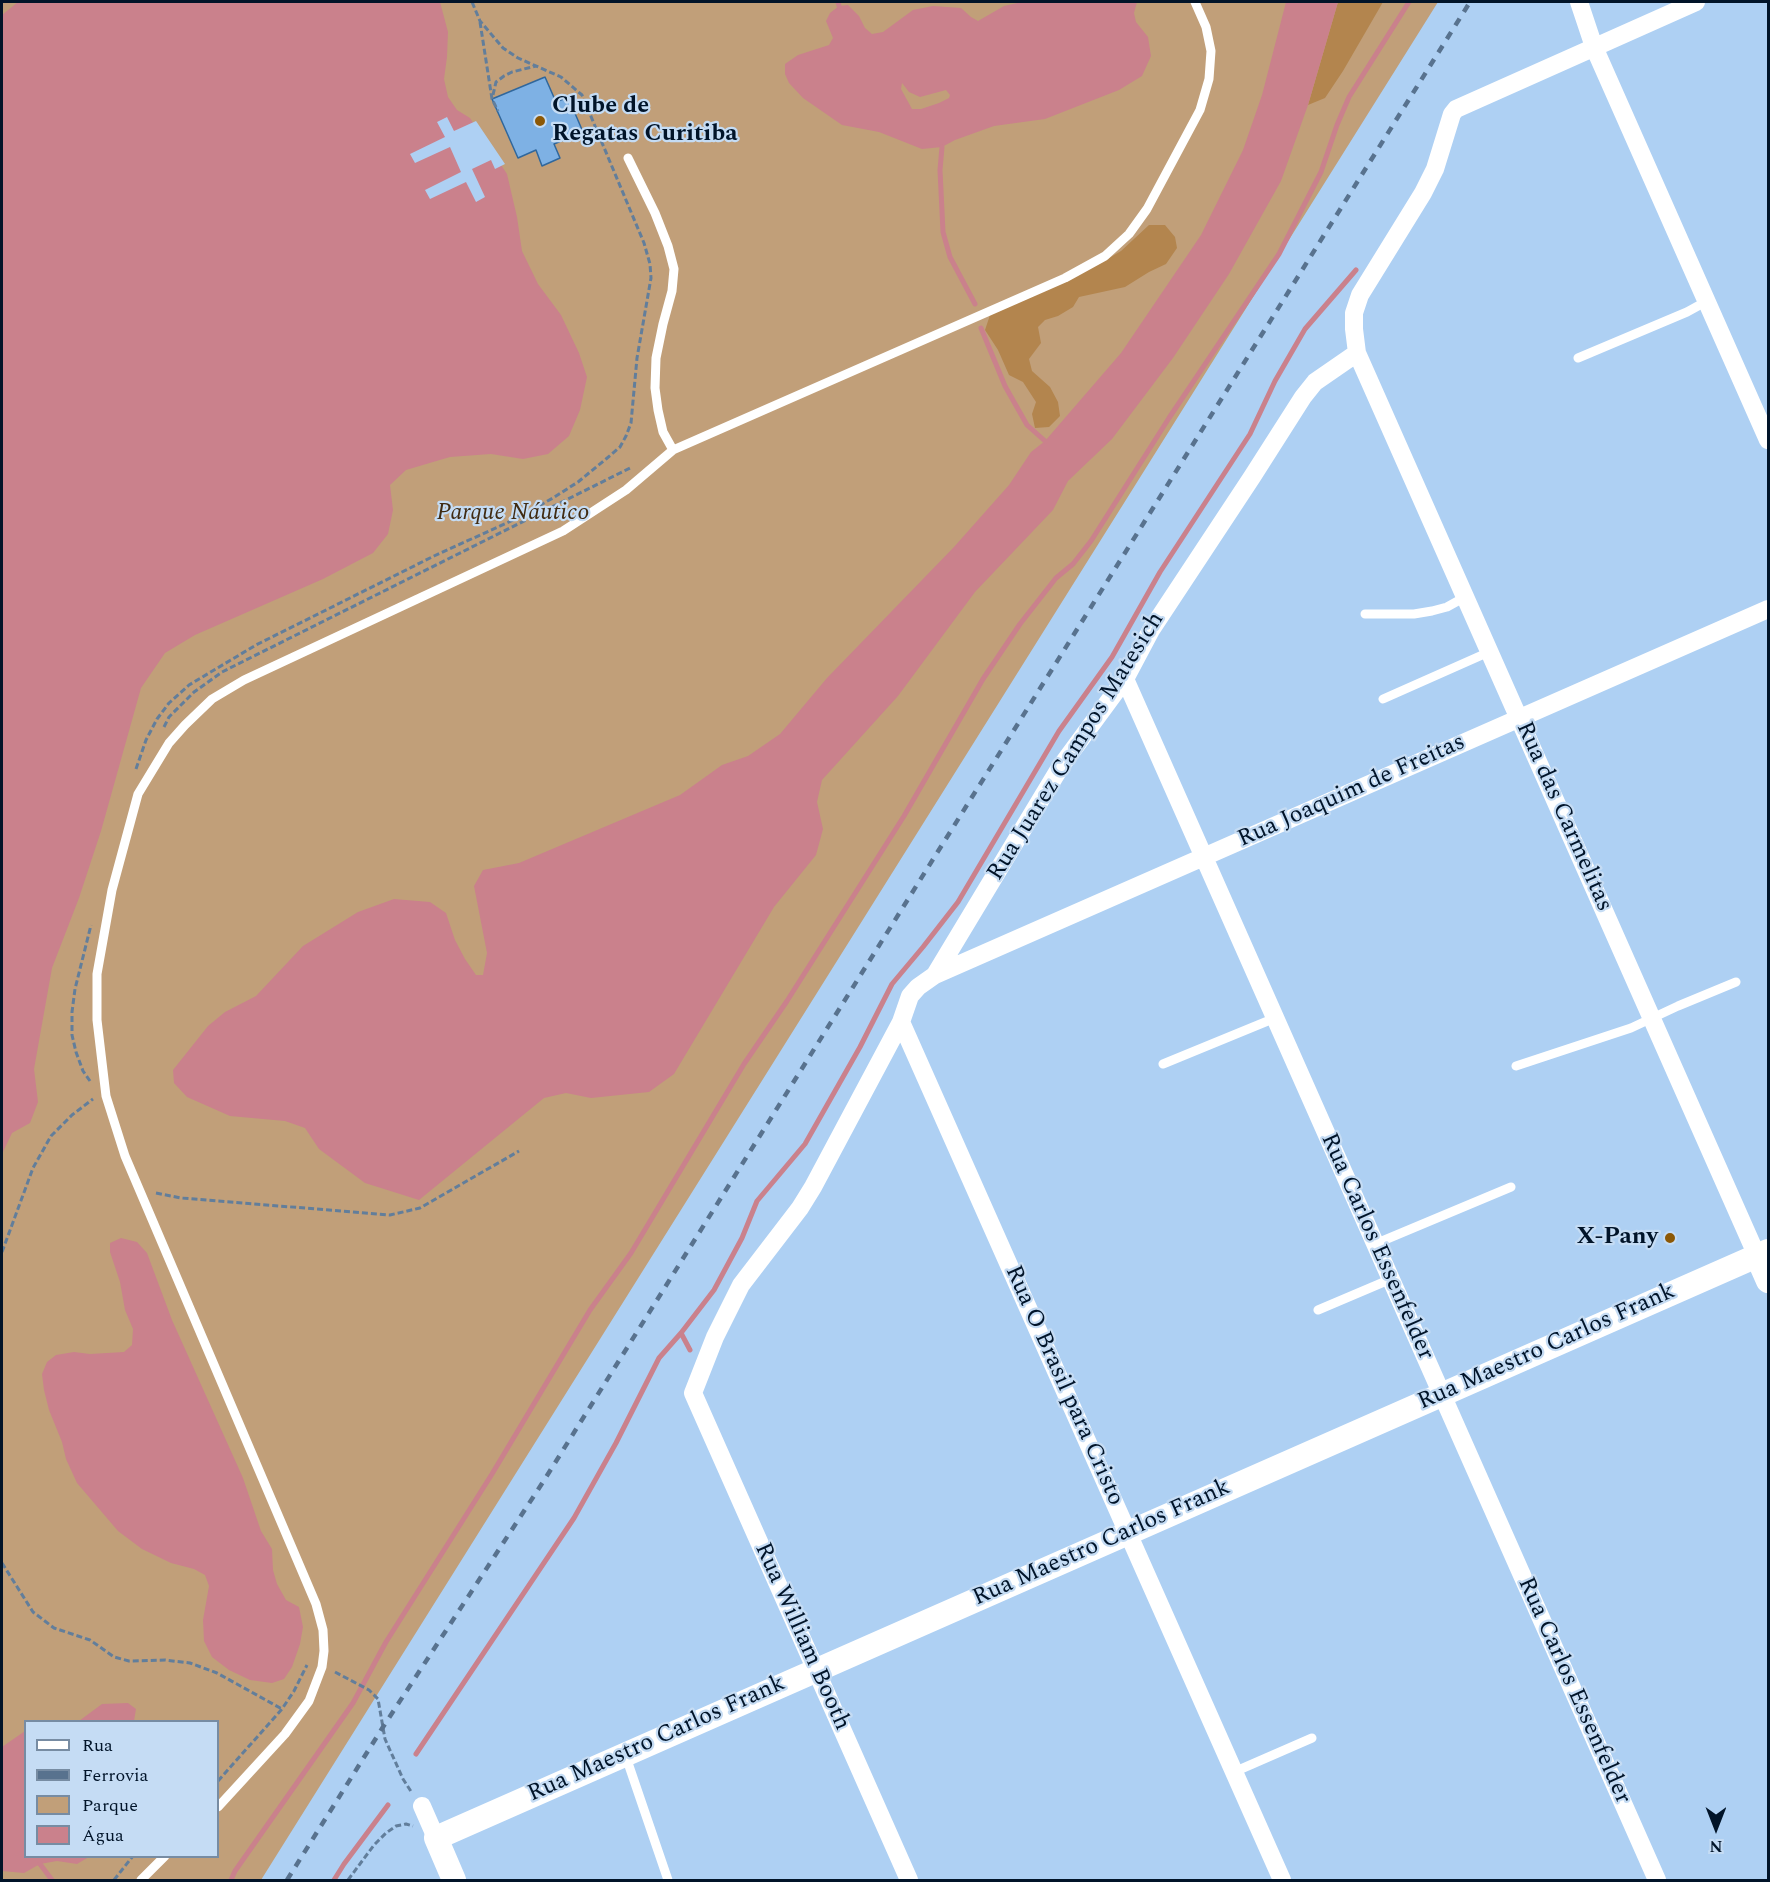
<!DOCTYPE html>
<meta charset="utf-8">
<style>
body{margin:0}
#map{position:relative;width:1770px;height:1882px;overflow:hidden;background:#aed0f3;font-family:Spectral,serif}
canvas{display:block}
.frame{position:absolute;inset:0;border:3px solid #011429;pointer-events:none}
.legend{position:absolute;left:24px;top:1720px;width:195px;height:138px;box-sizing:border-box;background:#c5dcf4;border:2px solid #778ca3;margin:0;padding:8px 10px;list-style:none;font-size:18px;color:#011429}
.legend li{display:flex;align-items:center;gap:12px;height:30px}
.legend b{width:30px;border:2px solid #778ca3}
.north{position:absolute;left:1686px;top:1798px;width:60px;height:60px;-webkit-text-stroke:4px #c5dcf4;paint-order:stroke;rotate:180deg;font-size:16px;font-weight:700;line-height:24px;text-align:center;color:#011429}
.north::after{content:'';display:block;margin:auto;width:21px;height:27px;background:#011429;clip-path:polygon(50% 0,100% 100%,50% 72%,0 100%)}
</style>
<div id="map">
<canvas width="1770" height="1882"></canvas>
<div class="frame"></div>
<ul class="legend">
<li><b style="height:8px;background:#fff"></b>Rua</li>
<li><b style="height:8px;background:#58728e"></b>Ferrovia</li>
<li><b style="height:16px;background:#c19f79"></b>Parque</li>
<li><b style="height:16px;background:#ca818c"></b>Água</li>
</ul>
<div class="north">N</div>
</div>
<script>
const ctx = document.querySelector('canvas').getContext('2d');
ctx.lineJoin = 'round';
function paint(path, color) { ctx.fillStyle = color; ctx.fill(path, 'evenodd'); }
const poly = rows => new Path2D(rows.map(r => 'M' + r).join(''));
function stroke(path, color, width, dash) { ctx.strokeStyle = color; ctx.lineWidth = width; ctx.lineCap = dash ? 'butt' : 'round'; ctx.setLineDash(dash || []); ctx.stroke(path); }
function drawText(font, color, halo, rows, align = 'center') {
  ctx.font = font + ' Spectral,serif'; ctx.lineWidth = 4.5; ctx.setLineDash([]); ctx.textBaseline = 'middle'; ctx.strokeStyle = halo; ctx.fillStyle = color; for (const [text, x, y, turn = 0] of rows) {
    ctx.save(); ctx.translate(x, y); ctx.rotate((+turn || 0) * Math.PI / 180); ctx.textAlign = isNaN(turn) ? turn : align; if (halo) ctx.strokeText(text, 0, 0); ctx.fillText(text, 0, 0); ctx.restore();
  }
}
const green = poly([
 [2,2,1438,2,261,1880,2,1880],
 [26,1722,218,1722,218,1856,26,1856]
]);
const forest = poly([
 [1338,2,1383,2,1343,71,1325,98,1308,105],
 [1149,225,1165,225,1175,237,1177,248,1166,264,1149,272,1125,287,1079,297,1073,307,1058,316,1045,320,1038,327,1041,343,1029,359,1032,371,1050,387,1058,402,1060,416,1049,427,1035,428,1032,414,1036,402,1023,382,1009,375,998,350,985,330,991,312,1099,264,1121,251]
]);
const water = poly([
 [18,2,440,2,448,32,447,57,444,79,448,97,457,110,470,118,507,174,517,217,522,251,538,284,561,315,579,353,587,377,580,410,569,436,548,454,523,459,491,454,450,457,406,470,390,485,393,510,388,534,373,553,323,579,195,635,165,653,141,688,101,831,79,898,52,968,34,1069,38,1102,30,1123,12,1133,2,1154,2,15],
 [1022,2,1137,2,1134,13,1136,22,1148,37,1151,56,1142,76,1119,90,1045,119,994,126,955,140,942,147,922,149,879,132,842,125,803,98,789,83,785,74,785,64,798,55,829,45,833,38,826,21,830,13,839,6,848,5,859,16,865,28,872,34,883,32,913,10,933,6,961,8,971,17,978,21,1004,6],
 [902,83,909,92,920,97,946,90,950,95,949,98,939,103,921,109,912,109,901,89],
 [1286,2,1338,2,1308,105,1281,181,1229,274,1173,358,1112,439,1068,481,1053,510,975,592,898,696,822,780,817,802,823,829,816,855,774,907,674,1074,649,1092,591,1098,566,1093,544,1098,419,1200,365,1183,319,1149,305,1128,285,1121,230,1116,187,1097,174,1083,173,1070,208,1026,225,1012,256,996,303,946,358,912,394,899,430,902,446,913,455,940,465,959,476,975,483,975,487,953,474,886,483,870,519,863,680,795,722,765,748,756,780,734,827,678,954,547,1009,485,1031,452,1045,441,1121,353,1201,235,1243,150,1262,95],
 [121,1238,137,1242,147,1253,172,1320,243,1478,261,1531,272,1549,273,1570,277,1584,286,1600,299,1607,303,1627,300,1644,292,1667,284,1679,272,1683,250,1680,229,1670,212,1657,204,1641,203,1620,209,1586,205,1575,194,1569,171,1563,142,1549,118,1531,77,1483,66,1459,62,1442,49,1410,44,1390,42,1374,47,1362,56,1355,74,1352,90,1354,124,1352,132,1345,133,1329,125,1310,120,1282,110,1252,110,1243],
 [128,1703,136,1709,134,1721,79,1721,102,1704],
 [25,1731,26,1856,89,1857,77,1864,57,1861,40,1864,24,1873,2,1871,2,1747]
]);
const pier = poly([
 [447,117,454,131,476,121,505,164,495,169,491,160,472,169,485,197,476,202,466,182,430,199,425,190,461,172,450,147,415,163,410,154,445,137,437,122]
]);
const stream = poly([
 [838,2,839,6],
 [942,147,940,170,943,232,950,257,975,304],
 [981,328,1005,386,1027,425,1045,441],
 [681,1333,690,1350],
 [416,1754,574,1518,616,1443,659,1358,681,1333,714,1290,742,1238,757,1201,805,1144,860,1047,892,984,923,947,958,902,1059,731,1112,657,1160,572,1250,434,1275,381,1305,329,1356,270],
 [40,1864,52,1880],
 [231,1880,235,1871,353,1703,386,1642,492,1474,590,1310,631,1253,744,1064,787,1001,904,816,983,679,1020,624,1056,578,1073,564,1091,541,1169,418,1279,254,1321,172,1337,125,1349,97,1409,2],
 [334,1880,344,1864,388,1805]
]);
const building = poly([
 [545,77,556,102,568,97,583,132,554,144,560,158,542,166,536,150,518,158,492,99,545,77]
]);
const path = poly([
 [480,22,492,99,498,111],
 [493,95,496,82,504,76,512,72,536,66],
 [164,727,169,717,194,692,222,672,630,468],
 [136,769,146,740,157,719,169,703,189,685,256,645,434,556,511,521,553,498,578,482,606,459,620,447,626,436,631,423,637,358,651,278,650,264,644,243,582,95,561,77,518,58,503,48,480,21,472,2],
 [90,1081,83,1071,76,1052,72,1035,72,1012,75,989,91,925],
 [156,1193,181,1198,390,1215,420,1208,519,1151],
 [2,1252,33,1168,51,1136,72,1115,93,1099],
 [2,1563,33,1612,54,1628,90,1640,114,1657,129,1661,165,1660,190,1663,217,1673,282,1709],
 [335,1672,369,1690,378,1699,385,1739,403,1779,412,1793],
 [218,1781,282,1709,294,1691,307,1665],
 [114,1880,133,1856],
 [348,1880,374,1845,386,1833,396,1826,406,1824,413,1826]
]);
const service = poly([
 [628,158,655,213,668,246,674,269,672,291,663,324,656,358,655,388,658,410,663,432,673,450],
 [1578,358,1687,312,1707,301],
 [1365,614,1414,614,1432,611,1447,607,1465,597],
 [1383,699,1489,652],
 [1163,1064,1275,1018],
 [1516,1066,1631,1028,1678,1006,1736,982],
 [1375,1244,1511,1187],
 [1318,1310,1391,1279],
 [626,1757,668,1880],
 [1234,1772,1312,1738],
 [218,1807,285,1734,309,1701,322,1667,324,1651,323,1630,316,1604,125,1156,106,1096,97,1020,97,974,112,890,138,794,169,743,185,725,212,699,244,680,563,531,626,490,673,450,1065,278,1105,256,1129,234,1147,209,1200,110,1209,79,1211,51,1206,27,1195,2],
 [141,1880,165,1856]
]);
const minor = poly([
 [1579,2,1594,47,1768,440],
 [1357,353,1757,1256],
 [1125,679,1657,1880],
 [935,975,1768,609],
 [901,1022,1282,1880],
 [422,1806,436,1838],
 [909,1880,693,1393,715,1337,741,1285,800,1208,813,1187,901,1022,910,996,918,987,935,975,1061,766,1125,679,1151,630,1252,477,1303,397,1315,382,1357,353,1354,329,1354,313,1360,295,1423,193,1435,169,1452,114,1456,109,1696,2]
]);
const tertiary = poly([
 [1757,1256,1768,1281],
 [454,1880,436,1838,1768,1251]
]);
const rail = poly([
 [287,1880,383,1727,543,1482,1470,2]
]);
const markers = [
 [540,121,6,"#8c5805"],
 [1670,1238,6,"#8c5805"]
];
const poiNames = [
 ["Clube de",552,107],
 ["Regatas Curitiba",552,135],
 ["X-Pany",1658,1238,"right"]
];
const parkNames = [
 ["Parque Náutico",513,514]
];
const streetNames = [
 ["Rua Juarez Campos Matesich",1077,747,-58],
 ["Rua Joaquim de Freitas",1352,792,-24],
 ["Rua das Carmelitas",1563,817,66],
 ["Rua Carlos Essenfelder",1376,1247,66],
 ["Rua Maestro Carlos Frank",1547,1348,-24],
 ["Rua O Brasil para Cristo",1063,1386,66],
 ["Rua Maestro Carlos Frank",1102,1544,-24],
 ["Rua William Booth",801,1637,66],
 ["Rua Carlos Essenfelder",1573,1691,66],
 ["Rua Maestro Carlos Frank",657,1740,-24]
];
paint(green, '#c19f79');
paint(forest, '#b3854e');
paint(water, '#ca818c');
paint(pier, '#aed0f3');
stroke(stream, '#ca818c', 5);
paint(building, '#7eb1e4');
stroke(building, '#30679c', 1.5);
stroke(path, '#627e9b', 3, [6, 3]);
stroke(service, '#fff', 9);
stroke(minor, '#fff', 18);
stroke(tertiary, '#fff', 24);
stroke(rail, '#58728e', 4.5, [8, 8]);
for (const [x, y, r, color] of markers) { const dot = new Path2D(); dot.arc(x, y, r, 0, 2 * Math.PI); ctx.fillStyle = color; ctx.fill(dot); stroke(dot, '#c5dcf4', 2); }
drawText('bold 24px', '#011429', '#c5dcf4', poiNames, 'left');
drawText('italic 24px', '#402b12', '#c5dcf4', parkNames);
drawText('24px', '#011429', '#c5dcf4', streetNames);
</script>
